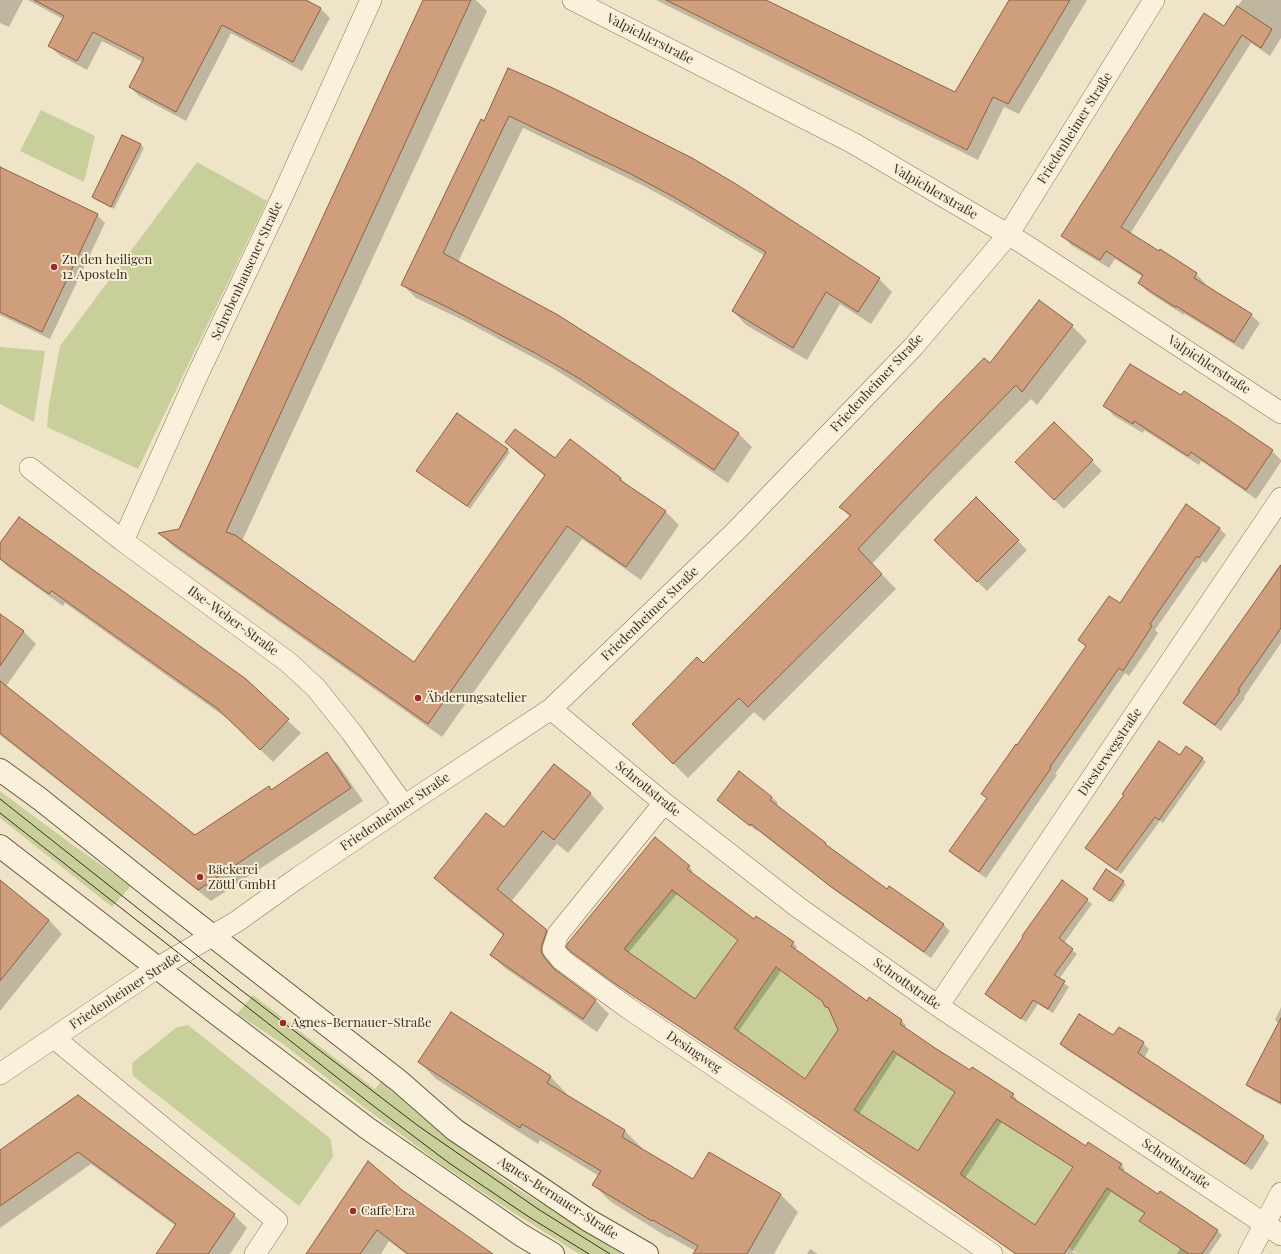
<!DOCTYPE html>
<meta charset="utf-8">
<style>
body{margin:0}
canvas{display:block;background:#f0e4c8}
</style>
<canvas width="1281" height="1254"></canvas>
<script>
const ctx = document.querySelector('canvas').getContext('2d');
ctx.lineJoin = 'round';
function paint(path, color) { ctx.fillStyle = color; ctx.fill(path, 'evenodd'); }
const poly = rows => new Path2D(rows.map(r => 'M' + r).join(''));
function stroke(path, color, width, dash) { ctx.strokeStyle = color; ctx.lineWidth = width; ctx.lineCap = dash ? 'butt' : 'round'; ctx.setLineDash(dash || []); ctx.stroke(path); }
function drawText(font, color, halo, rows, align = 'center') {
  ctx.font = font + ' "Playfair Display",serif'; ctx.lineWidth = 4; ctx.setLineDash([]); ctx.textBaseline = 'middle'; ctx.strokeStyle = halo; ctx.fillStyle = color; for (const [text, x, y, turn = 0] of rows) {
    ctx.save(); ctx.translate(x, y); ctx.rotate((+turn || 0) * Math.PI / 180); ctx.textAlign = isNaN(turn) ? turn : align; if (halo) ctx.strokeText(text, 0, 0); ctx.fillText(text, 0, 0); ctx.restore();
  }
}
const green = poly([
 [41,110,95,136,84,182,20,151],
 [197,162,267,201,138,469,47,427,49,404,60,346],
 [0,347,45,351,34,422,0,404],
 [0,791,70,843,131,886,112,907,0,818],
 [672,890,738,940,694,1002,673,983,624,949],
 [776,967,822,1001,825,1007,833,1008,833,1020,838,1030,805,1079,733,1028],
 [253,995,375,1089,381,1081,453,1143,516,1188,623,1254,579,1254,500,1204,441,1164,365,1108,283,1044,237,1014],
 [188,1025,331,1139,333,1157,299,1206,133,1076,132,1063,177,1027],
 [886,1046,956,1092,918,1151,846,1105,854,1093,862,1098,885,1062],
 [997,1118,1073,1167,1052,1199,1068,1210,1051,1236,959,1174],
 [1107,1188,1145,1213,1140,1221,1189,1254,1077,1254,1068,1247]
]);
const shadow = poly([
 [0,0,23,0,9,27,0,23],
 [28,0,304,0,321,9,330,18,302,71,231,33,186,121,139,96,130,87,143,62,102,41,87,70,59,55,50,46,63,19],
 [424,0,476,0,487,11,242,541,414,663,546,477,520,456,506,442,555,460,570,441,621,479,627,485,665,511,679,525,641,580,582,539,442,737,174,547,160,534,180,530],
 [656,0,764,0,956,93,1010,0,1087,0,1019,114,1004,107,978,160],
 [1242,0,1281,0,1281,38,1270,56,1251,43,1130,234,1196,274,1205,283,1204,285,1251,315,1260,323,1243,350,1185,314,1184,315,1148,292,1139,283,1143,277,1115,259,1109,268,1071,245,1063,236,1224,27],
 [508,69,879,279,892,292,871,324,840,304,807,360,746,325,733,311,765,256,686,209,644,186,523,128,458,262,646,371,739,434,752,447,728,483,621,411,551,367,463,320,416,298,403,285,484,122],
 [123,137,141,145,144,148,114,209,96,200,93,197],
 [0,168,97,215,105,223,50,339,0,315],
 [1039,302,1072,326,1087,341,1037,405,1031,399,938,493,872,564,896,589,764,721,754,712,688,778,633,724,703,665,850,517,841,507,990,365],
 [1105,406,1272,451,1281,460,1281,462,1256,499,1201,461,1199,465,1144,430,1143,433,1114,416],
 [1054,423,1102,471,1064,509,1016,462],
 [507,450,510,452,470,509,421,473],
 [976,499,1027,550,987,591,935,540],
 [1186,506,1220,529,1226,535,1206,563,1203,561,1155,630,1158,633,1149,647,1129,676,1125,673,1055,774,1057,775,986,878,956,857,950,851,987,799,983,794,1018,746,1087,647,1079,640,1120,605],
 [0,545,245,680,301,733,273,762,232,722,65,603,63,606,7,566,0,559],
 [1280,564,1281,643,1244,697,1245,698,1221,731,1191,709,1185,703,1261,595,1260,594],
 [0,615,24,632,36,644,6,686,195,836,269,788,272,791,327,754,339,766,363,801,211,901,0,735],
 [1180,757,1202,758,1206,762,1163,823,1160,821,1121,874,1091,852],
 [554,765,591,794,604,808,568,853,557,844,511,902,546,931,560,945,555,965,557,972,595,1000,609,1014,597,1032,505,968,491,955,504,936,449,892,435,878,504,828],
 [739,772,772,797,778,803,776,806,887,891,889,887,944,925,950,931,931,958,837,892,757,830,757,831,724,806,718,800],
 [655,838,689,867,693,871,691,873,755,920,793,943,797,947,795,950,868,1002,870,999,902,1021,906,1025,905,1028,935,1049,971,1072,1013,1095,1017,1099,1015,1101,1086,1148,1089,1144,1121,1165,1125,1169,1123,1172,1158,1195,1160,1192,1217,1231,1222,1235,1209,1254,1177,1254,1180,1248,1145,1225,1141,1221,1145,1214,1111,1192,1072,1252,1076,1254,1015,1254,952,1209,620,987,576,955,571,951],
 [677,894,739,940,695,1000,628,953],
 [781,971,824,1002,826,1007,831,1011,839,1030,805,1081,738,1032],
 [897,1055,956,1093,918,1153,859,1114],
 [1002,1122,1074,1168,1035,1226,965,1178],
 [1062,881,1092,904,1064,943,1077,954,1059,979,1069,987,1053,1013,1038,1004,1026,1022,991,999,986,994],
 [0,882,49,920,62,934,0,1011],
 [1123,882,1126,884,1113,903,1094,889],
 [1281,1007,1281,1105,1254,1091,1247,1085,1279,1024,1275,1020],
 [1119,1028,1143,1043,1149,1049,1144,1058,1263,1137,1269,1143,1252,1170,1067,1050,1061,1044,1113,1037],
 [419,1062,550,1076,567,1094,566,1096,625,1131,642,1148,641,1150,693,1181,710,1154,781,1195,798,1212,774,1254,701,1254,670,1237,669,1238,611,1202,594,1185,599,1176,540,1140,538,1144,436,1079],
 [78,1097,234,1215,247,1228,230,1254,157,1254,176,1226,91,1164,0,1228,0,1151],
 [401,1191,491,1254,406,1254,389,1241,381,1254,307,1254],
 [810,1249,818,1254,807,1254]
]);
const building = poly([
 [34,0,306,0,321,8,293,62,222,25,176,112,129,87,144,58,93,32,77,61,48,46,64,16,34,0],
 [423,0,471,0,226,532,235,535,414,662,545,475,505,442,515,429,555,458,570,439,621,478,620,480,666,511,626,567,567,526,428,724,158,533,179,529,423,0],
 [666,0,766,0,955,92,1009,0,1070,0,1008,104,993,97,967,150,666,0],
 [1237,6,1272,29,1261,48,1242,35,1121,227,1159,251,1160,249,1197,273,1194,278,1252,314,1234,342,1176,306,1175,307,1138,283,1143,275,1106,251,1100,260,1061,236,1204,13,1224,26,1237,6],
 [508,68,555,89,692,158,736,184,880,278,858,312,826,292,793,348,732,311,766,252,672,196,629,173,509,116,443,253,558,315,646,371,739,433,714,470,580,379,537,354,449,308,401,285,481,119,484,121,508,68],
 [122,135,141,144,111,207,92,197,122,135],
 [0,167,98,214,42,332,0,312,0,167],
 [1039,300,1073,325,1022,392,1016,385,924,479,858,549,882,574,748,707,739,698,673,764,632,724,697,657,703,663,851,515,839,507,984,358,990,363,1039,300],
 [1130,364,1181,395,1184,391,1226,418,1273,450,1246,490,1191,452,1188,456,1134,421,1133,424,1103,406,1130,364],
 [457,413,508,449,467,506,416,471,457,413],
 [1054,422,1093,460,1054,500,1015,462,1054,422],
 [976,497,1019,540,977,582,934,540,976,497],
 [1186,504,1220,528,1199,558,1197,556,1150,624,1152,626,1143,640,1123,671,1119,668,1050,767,1051,768,979,872,949,851,987,798,981,794,1016,744,1017,745,1086,646,1078,640,1109,596,1120,603,1186,504],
 [19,517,246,679,289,719,260,750,218,709,52,591,49,594,0,559,0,543,19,517],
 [1281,565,1281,628,1238,690,1240,691,1215,725,1183,703,1281,565],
 [0,614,24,631,0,666,0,614],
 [0,681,195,835,269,786,271,790,327,752,351,788,198,890,0,733,0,681],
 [1159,741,1180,755,1186,746,1203,758,1159,820,1155,817,1116,870,1085,848,1124,795,1122,794,1159,741],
 [554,764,591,793,554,840,543,831,497,889,547,930,542,945,541,951,544,957,553,968,596,1000,583,1019,490,955,504,934,434,878,486,813,504,827,554,764],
 [739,771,772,797,770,800,826,843,825,844,887,889,889,886,944,924,924,952,830,886,751,824,750,826,717,800,739,771],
 [655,837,690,866,687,869,754,919,756,916,794,942,791,946,867,1001,869,997,902,1020,900,1024,935,1048,970,1070,972,1067,1014,1094,1011,1097,1086,1146,1088,1142,1122,1164,1119,1168,1158,1194,1160,1191,1218,1230,1202,1254,1189,1254,1139,1221,1145,1213,1107,1188,1064,1254,1016,1254,946,1205,614,983,570,951,566,947,568,943,655,837],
 [672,890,738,940,695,999,624,949,672,890],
 [776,967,822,1001,825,1007,828,1007,838,1030,805,1079,734,1028,776,967],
 [893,1051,955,1092,918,1151,854,1110,893,1051],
 [997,1119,1073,1167,1035,1225,960,1174,997,1119],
 [1106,869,1124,881,1110,901,1093,889,1106,869],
 [0,880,49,920,0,981,0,880],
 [1062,880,1088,899,1059,938,1073,949,1054,975,1065,981,1048,1009,1033,1000,1021,1019,985,994,1023,937,1022,936,1062,880],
 [451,1012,551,1076,547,1083,625,1130,622,1137,693,1179,709,1152,781,1194,747,1254,693,1254,698,1246,653,1220,652,1221,592,1185,601,1171,522,1124,520,1128,418,1062,451,1012],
 [1079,1014,1113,1035,1119,1027,1144,1042,1138,1053,1264,1136,1245,1164,1060,1044,1079,1014],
 [1281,1018,1281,1103,1246,1085,1281,1018],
 [78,1095,235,1214,208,1254,156,1254,176,1224,78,1152,0,1206,0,1150,78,1095],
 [368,1161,402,1190,493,1254,408,1254,377,1230,360,1254,306,1254,368,1161]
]);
const street = poly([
 [573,0,853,143,1024,244,1281,413],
 [30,468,123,541,288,662,316,688,352,733,404,806],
 [123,541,198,374,282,197,371,0],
 [551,709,664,803,799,908,938,1006,1281,1235],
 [664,803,558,934,553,949,562,960,628,1008,992,1254],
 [938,1006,1281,498],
 [54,1038,277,1221,255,1254],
 [0,1074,157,968,236,922,299,877,404,806,551,709,736,531,914,346,1008,235,1154,0],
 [1249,1254,1281,1193]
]);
const secondary = poly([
 [0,770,40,799,160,895,399,1081,455,1130,588,1220,647,1254],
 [0,846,217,1014,367,1128,521,1235,553,1254]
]);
const tram = poly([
 [0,799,237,987,417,1125,538,1209,610,1254],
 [0,813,367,1101,449,1163,529,1217,589,1254]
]);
const markers = [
 [54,267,4,"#9e2a2b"],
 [418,698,4,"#9e2a2b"],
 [200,877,4,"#9e2a2b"],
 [283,1023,4,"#9e2a2b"],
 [353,1211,4,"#9e2a2b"]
];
const streetNames = [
 ["Valpichlerstraße",650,39,27],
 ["Friedenheimer Straße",1075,128,-58],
 ["Valpichlerstraße",935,192,30],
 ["Schrobenhausener Straße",247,271,-65],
 ["Valpichlerstraße",1209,365,33],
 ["Friedenheimer Straße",877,383,-47],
 ["Friedenheimer Straße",650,614,-44],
 ["Ilse-Weber-Straße",233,621,36],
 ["Diesterwegstraße",1110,752,-56],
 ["Schrottstraße",648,789,39],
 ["Friedenheimer Straße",395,812,-34],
 ["Schrottstraße",907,984,35],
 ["Friedenheimer Straße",125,991,-33],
 ["Desingweg",694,1052,34],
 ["Schrottstraße",1176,1164,34],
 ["Agnes-Bernauer-Straße",558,1198,33]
];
const poiNames = [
 ["Zu den heiligen",62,260],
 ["12 Aposteln",62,275],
 ["Äbderungsatelier",426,698],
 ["Bäckerei",208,870],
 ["Zöttl GmbH",208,885],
 ["Agnes-Bernauer-Straße",291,1023],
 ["Caffe Era",361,1211]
];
paint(green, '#c9cf9b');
paint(shadow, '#0003');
paint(building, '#cf9f7d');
stroke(building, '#8d5f41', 1);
stroke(street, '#8d765c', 22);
stroke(secondary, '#6f573f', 24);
stroke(street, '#faf1dc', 21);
stroke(secondary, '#faf1dc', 22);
stroke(tram, '#3d2e20', 1);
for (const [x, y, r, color] of markers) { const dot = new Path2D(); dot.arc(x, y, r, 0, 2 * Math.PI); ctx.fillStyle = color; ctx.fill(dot); stroke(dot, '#f7eed8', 1.5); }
drawText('13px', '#3d2e20', '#f7eed8', streetNames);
drawText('13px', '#3d2e20', '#f7eed8', poiNames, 'left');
</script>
